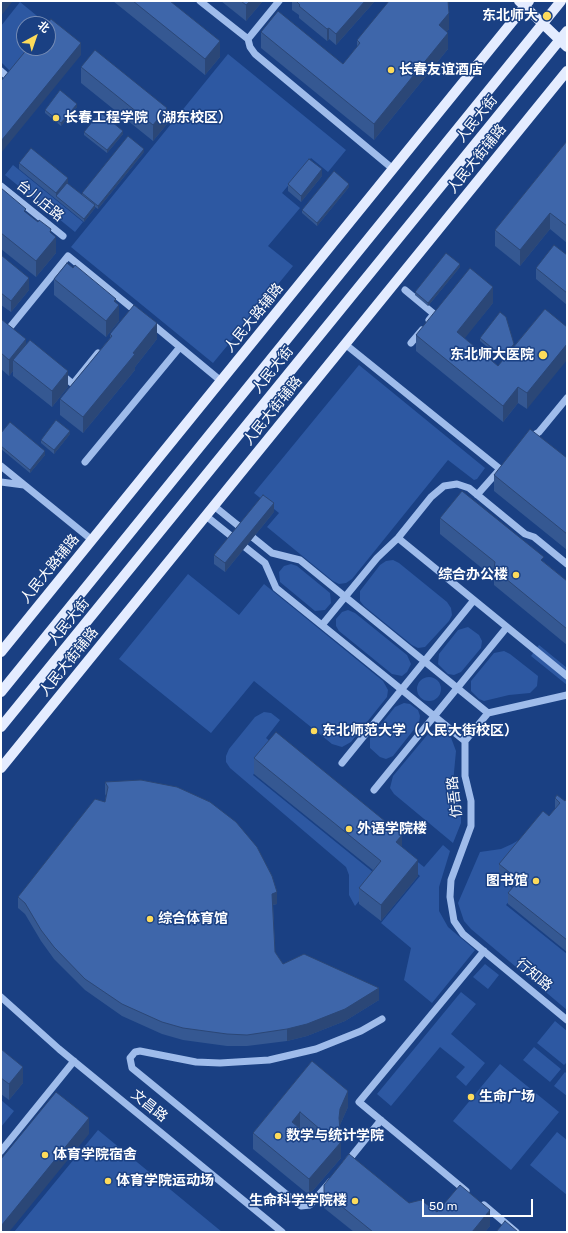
<!DOCTYPE html>
<meta charset="utf-8">
<style>
body{margin:0}
#map{position:relative;width:568px;height:1233px;overflow:hidden;background:#1a4083;font-family:Rubik,"Noto Sans SC",sans-serif}
canvas{display:block}
.frame{position:absolute;inset:0;border:2px solid #fff;pointer-events:none}
.north{position:absolute;left:16px;top:16px;width:40px;height:40px;box-sizing:border-box;background:#1a4083;border:1px solid #768cb5;border-radius:50%;rotate:40deg;font-size:11px;font-weight:700;line-height:16px;text-align:center;color:#fff}
.north::after{content:'';display:block;margin:auto;width:14px;height:18px;background:#fddb5b;clip-path:polygon(50% 0,100% 100%,50% 72%,0 100%)}
.scale{position:absolute;left:422px;top:1199px;width:111px;height:18px;box-sizing:border-box;border:2px solid #fff;border-top:0;padding-left:5px;font-size:12px;line-height:14px;white-space:nowrap;color:#fff;-webkit-text-stroke:3px #1a4083;paint-order:stroke}
</style>
<div id="map">
<canvas width="568" height="1233"></canvas>
<div class="frame"></div>
<div class="north">北</div>
<div class="scale">50 m</div>
</div>
<script>
const ctx = document.querySelector('canvas').getContext('2d');
ctx.lineJoin = 'round';
function paint(path, color) { ctx.fillStyle = color; ctx.fill(path, 'evenodd'); }
const poly = rows => new Path2D(rows.map(r => 'M' + r).join(''));
function stroke(path, color, width, dash) { ctx.strokeStyle = color; ctx.lineWidth = width; ctx.lineCap = dash ? 'butt' : 'round'; ctx.setLineDash(dash || []); ctx.stroke(path); }
function drawText(font, color, halo, rows, align = 'center') {
  ctx.font = font + ' Rubik,"Noto Sans SC",sans-serif'; ctx.lineWidth = 3; ctx.setLineDash([]); ctx.textBaseline = 'middle'; ctx.strokeStyle = halo; ctx.fillStyle = color; for (const [text, x, y, turn = 0] of rows) {
    ctx.save(); ctx.translate(x, y); ctx.rotate((+turn || 0) * Math.PI / 180); ctx.textAlign = isNaN(turn) ? turn : align; if (halo) ctx.strokeText(text, 0, 0); ctx.fillText(text, 0, 0); ctx.restore();
  }
}
const green = poly([
 [20,2,47,24,24,24,24,48,34,48,13,74,1,62,1,26],
 [228,54,346,150,328,172,311,158,282,193,300,208,268,246,293,266,213,363,71,247],
 [13,165,83,222,75,232,5,175],
 [359,365,485,468,477,479,474,480,448,460,352,579,346,583,339,584,333,581,267,527,279,513,254,493],
 [393,560,399,563,447,602,451,608,452,615,449,621,425,647,418,648,412,645,364,606,360,601,360,591,380,565,386,561],
 [291,564,297,566,330,593,331,603,325,610,315,611,280,582,279,572,284,566],
 [188,574,239,615,264,584,383,681,388,690,387,697,351,742,342,747,332,744,254,681,211,733,119,659],
 [348,610,355,613,407,655,411,664,407,672,402,676,392,674,339,631,336,626,336,619,342,612],
 [468,627,479,635,482,641,481,648,461,672,454,675,448,674,438,664,439,654,458,630],
 [539,645,567,668,567,685,531,656],
 [504,651,510,654,538,676,537,686,530,693,509,695,484,701,479,699,471,691,471,681,494,653],
 '417 689a12 12 0 1 1 24 0a12 12 0 1 1-24 0Z',
 [404,703,410,704,418,710,420,716,419,723,393,756,386,759,380,757,370,748,370,738,395,707],
 [264,712,271,713,280,720,266,738,275,746,253,775,379,877,355,906,349,895,349,875,346,867,230,768,226,762,226,756,229,749,255,717],
 [436,729,443,730,450,735,456,751,453,783,461,817,461,823,453,843,394,794,390,788,393,776,428,734],
 [534,831,497,876,517,892,506,905,567,954,567,1010,471,929,464,921,458,903,480,852,501,849,512,844],
 [443,845,450,851,439,887,439,911,448,927,475,950,432,1003,404,980,411,948,381,923,420,876,398,858,404,851,424,867],
 [485,964,499,975,488,989,473,977],
 [461,992,476,1004,451,1034,485,1063,466,1086,456,1077,465,1067,440,1047,391,1106,377,1094],
 [555,1021,567,1031,567,1062,564,1065,537,1043],
 [534,1047,561,1069,550,1082,523,1060],
 [500,1064,559,1112,511,1170,453,1121],
 [565,1072,567,1074,567,1096,554,1086],
 [1,1100,14,1111,1,1127],
 [98,1130,222,1232,14,1232],
 [557,1132,567,1140,567,1195,530,1165]
]);
const minor = poly([
 [200,1,248,39,279,1],
 [248,39,250,47,255,54,393,169],
 [1,71,11,80],
 [1,186,63,236],
 [405,290,434,314,429,320],
 [151,323,221,381],
 [7,331,68,256,138,313],
 [411,343,422,330],
 [345,344,500,469],
 [62,375,73,384,98,353],
 [529,438,539,432,567,398],
 [85,462,180,347],
 [1,466,92,540],
 [1,482,24,485],
 [477,495,500,469],
 [214,506,272,553,300,560,488,713],
 [206,516,265,563,276,588,465,741],
 [398,538,567,676],
 [322,625,377,558,398,538,431,497,444,486,457,484,469,488,525,534,534,537,567,564],
 [567,695,488,713,465,741,465,776,471,801,471,826,451,880,450,897,454,921,463,934,567,1020],
 [342,763,474,600],
 [374,790,507,627],
 [1,997,59,1049,282,1232],
 [1,1151,74,1061],
 [347,1162,381,1120],
 [330,1182,310,1205,301,1206,297,1203,132,1068,130,1058,135,1052,140,1051,196,1062,220,1063,269,1060,316,1049,361,1031,382,1019],
 [466,1191,359,1102,484,951],
 [484,1205,516,1232]
]);
const major = poly([
 [519,1,567,47],
 [1,652,529,1],
 [1,692,561,1],
 [1,727,567,31],
 [1,768,567,71]
]);
const wall = poly([
 [113,1,170,1,220,57,205,75],
 [221,1,262,1,262,2,246,21],
 [292,1,375,1,336,45,329,39,327,41,299,18,299,15,292,10],
 [449,29,446,32,448,49,374,140,261,48,261,32,343,64,357,47,357,40],
 [81,67,167,124,153,141,81,83],
 [77,107,61,126,45,113,45,110],
 [84,132,123,134,107,153,84,135],
 [567,141,567,243,550,229,520,266,495,246,495,230],
 [144,152,98,209,95,207,95,208,84,222,19,169,19,163,68,184,82,195,82,193],
 [322,176,301,202,288,191,288,184],
 [349,187,317,226,302,213,302,210],
 [1,188,26,213,51,233,56,253,36,277,1,249],
 [1,255,29,290,11,312,1,305],
 [567,255,567,305,536,279,536,268],
 [460,267,428,306,415,295,415,292],
 [54,279,116,303,119,321,106,337,54,295],
 [493,303,464,338,498,366,503,360,480,341,480,338,514,346,545,309,527,409,518,403,503,422,416,351,416,335],
 [1,319,68,387,52,407,13,376,13,371,9,376,1,369],
 [110,334,157,339,135,367,135,370,83,433,60,415,60,399,110,338],
 [1,433,45,455,30,473,1,449],
 [70,434,54,454,41,443,41,440],
 [567,458,567,550,494,491,494,475],
 [274,512,225,572,214,564,214,555],
 [440,518,544,562,567,581,567,645,494,585,494,578,440,534],
 [254,758,402,847,418,876,381,921,359,904,359,888,373,870,254,774],
 [105,782,277,904,273,905,275,952,283,964,379,1000,345,1021,307,1036,287,1041,247,1046,227,1046,183,1040,162,1034,122,1016,85,990,54,959,41,941,25,914,18,908,18,897,105,802,106,796,105,794],
 [555,798,565,801,567,798,567,952,508,904,508,893,513,887,499,876,499,864,549,816,555,809],
 [1,1049,23,1083,9,1100,1,1094],
 [312,1061,348,1107,340,1125,340,1128,341,1158,309,1195,253,1149,253,1133],
 [324,1185,409,1203,490,1226,485,1232,354,1232,324,1208]
]);
const shadedWall = poly([
 [1,1,12,1,12,2,1,16],
 [250,1,262,1,262,2,246,21,246,5],
 [365,1,375,1,336,45,336,34],
 [449,13,449,29,439,41,439,25],
 [329,28,329,39,327,41,327,29],
 [448,33,448,49,374,140,374,124],
 [220,41,220,57,205,75,205,59],
 [81,43,81,55,1,153,1,141],
 [77,104,77,107,61,126,61,123],
 [167,108,167,124,153,141,153,125],
 [123,131,123,134,107,153,107,150],
 [144,149,144,152,98,209,98,206],
 [322,169,322,176,301,202,301,196],
 [68,178,68,184,56,196,56,193],
 [349,184,349,187,317,226,317,223],
 [95,205,95,208,84,222,84,219],
 [550,213,550,229,520,266,520,250],
 [51,229,51,242,56,237,56,253,36,277,36,261,50,232],
 [460,264,460,267,428,306,428,303],
 [29,278,29,290,11,312,11,301],
 [493,287,493,303,457,348,457,332],
 [116,299,116,309,119,305,119,321,106,337,106,321,114,301],
 [157,323,157,339,135,367,135,370,83,433,83,417,133,353],
 [26,339,26,355,13,360,13,371,9,376,9,360],
 [514,344,514,347,503,360,503,357],
 [567,344,567,360,527,409,527,393],
 [68,371,68,387,52,407,52,391],
 [518,387,518,403,503,422,503,406],
 [70,431,70,434,54,454,54,450],
 [45,451,45,455,30,473,30,470],
 [274,503,274,512,225,572,225,563],
 [402,835,402,851,396,842],
 [418,860,418,876,381,921,381,905],
 [277,892,277,904,272,905,272,894],
 [379,988,379,1000,345,1021,307,1036,287,1041,287,1029],
 [23,1067,23,1083,9,1100,9,1084],
 [348,1091,348,1107,340,1125,339,1134,339,1118,340,1109],
 [300,1112,300,1128,292,1122],
 [89,1118,89,1134,9,1232,1,1232,1,1226],
 [341,1142,341,1158,309,1195,309,1179],
 [490,1210,490,1226,485,1232,472,1232]
]);
const building = poly([
 [133,1,170,1,220,41,205,59,133,1],
 [241,1,250,1,246,5,241,1],
 [296,1,365,1,336,34,329,28,327,29,299,6,300,5,296,1],
 [389,1,448,1,449,13,439,25,448,33,374,124,261,32,278,11,343,64,360,43,357,40,389,1],
 [51,19,81,43,1,141,1,81,28,48,48,48,48,24,47,24,51,19],
 [95,50,167,108,153,125,81,67,95,50],
 [60,90,77,104,61,123,45,110,60,90],
 [100,112,123,131,107,150,84,132,100,112],
 [128,136,144,149,98,206,82,193,128,136],
 [567,141,567,226,550,213,520,250,495,230,567,141],
 [31,148,68,178,56,193,19,163,31,148],
 [309,159,322,169,301,196,288,184,309,159],
 [334,171,349,184,317,223,302,210,334,171],
 [67,183,95,205,84,219,56,196,67,183],
 [1,188,26,209,24,211,38,222,39,220,51,229,50,232,56,237,36,261,1,233,1,188],
 [554,245,567,255,567,293,536,268,554,245],
 [446,253,460,264,428,303,415,292,446,253],
 [1,255,29,278,11,301,1,293,1,255],
 [67,263,73,268,75,265,116,299,114,301,119,305,106,321,54,279,67,263],
 [470,268,493,287,457,332,498,366,545,309,567,327,567,344,527,393,518,387,503,406,416,335,470,268],
 [134,305,157,323,133,353,135,354,83,417,60,399,112,336,110,334,134,305],
 [500,312,506,317,514,344,503,357,480,338,500,312],
 [1,319,26,339,9,360,1,353,1,319],
 [30,340,68,371,52,391,13,360,30,340],
 [56,420,70,431,54,450,41,440,56,420],
 [10,422,45,451,30,470,1,446,1,433,10,422],
 [530,429,567,458,567,534,494,475,530,429],
 [462,491,544,557,541,560,567,581,567,629,494,569,495,562,440,518,462,491],
 [263,495,274,503,225,563,214,555,263,495],
 [276,732,402,835,396,842,418,860,381,905,359,888,381,861,254,758,276,732],
 [141,780,177,787,210,802,236,822,257,847,272,876,277,892,272,894,275,952,283,964,304,954,379,988,345,1009,307,1024,287,1029,247,1035,227,1034,183,1028,162,1022,122,1004,85,979,54,947,41,930,25,903,18,897,95,799,105,802,108,787,105,782,141,780],
 [557,795,565,801,567,798,567,940,508,893,519,880,499,864,543,811,549,816,560,803,555,798,557,795],
 [1,1049,23,1067,9,1084,1,1078,1,1049],
 [312,1061,348,1091,340,1109,339,1118,341,1142,309,1179,253,1133,312,1061],
 [300,1112,321,1130,313,1140,292,1122,300,1112],
 [56,1092,89,1118,1,1226,1,1159,56,1092],
 [349,1154,409,1203,421,1200,437,1212,460,1185,490,1210,472,1232,373,1232,324,1192,324,1185,349,1154],
 [505,1221,518,1232,496,1232,505,1221]
]);
const markers = [
 [547,16,5,"#fddb5b"],
 [391,70,4,"#fddb5b"],
 [56,118,4,"#fddb5b"],
 [543,355,5,"#fddb5b"],
 [516,575,4,"#fddb5b"],
 [314,731,4,"#fddb5b"],
 [349,829,4,"#fddb5b"],
 [536,881,4,"#fddb5b"],
 [150,919,4,"#fddb5b"],
 [471,1097,4,"#fddb5b"],
 [278,1136,4,"#fddb5b"],
 [45,1155,4,"#fddb5b"],
 [108,1181,4,"#fddb5b"],
 [355,1201,4,"#fddb5b"]
];
const poiNames = [
 ["东北师大",538,16,"right"],
 ["长春友谊酒店",399,70],
 ["长春工程学院（湖东校区）",64,118],
 ["东北师大医院",534,355,"right"],
 ["综合办公楼",508,575,"right"],
 ["东北师范大学（人民大街校区）",322,731],
 ["外语学院楼",357,829],
 ["图书馆",528,881,"right"],
 ["综合体育馆",158,919],
 ["生命广场",479,1097],
 ["数学与统计学院",286,1136],
 ["体育学院宿舍",53,1155],
 ["体育学院运动场",116,1181],
 ["生命科学学院楼",347,1201,"right"]
];
const streetNames = [
 ["人民大街",477,119,-51],
 ["人民大街辅路",477,159,-51],
 ["台儿庄路",40,201,39],
 ["人民大路辅路",254,318,-51],
 ["人民大街",273,370,-51],
 ["人民大街辅路",273,411,-51],
 ["人民大路辅路",50,569,-51],
 ["人民大街",69,622,-51],
 ["人民大街辅路",69,662,-51],
 ["仿吾路",455,797,-97],
 ["行知路",534,975,40],
 ["文昌路",149,1106,39]
];
paint(green, '#2d58a2');
stroke(minor, '#9fbceb', 7);
stroke(major, '#e4ecff', 10);
paint(wall, '#355892');
paint(shadedWall, '#2b4777');
paint(building, '#3e66aa');
stroke(building, '#2b4777', 1);
for (const [x, y, r, color] of markers) { const dot = new Path2D(); dot.arc(x, y, r, 0, 2 * Math.PI); ctx.fillStyle = color; ctx.fill(dot); stroke(dot, '#1a4083', 1.5); }
drawText('bold 14px', '#fff', '#1a4083', poiNames, 'left');
drawText('14px', '#fff', '#1a4083', streetNames);
</script>
